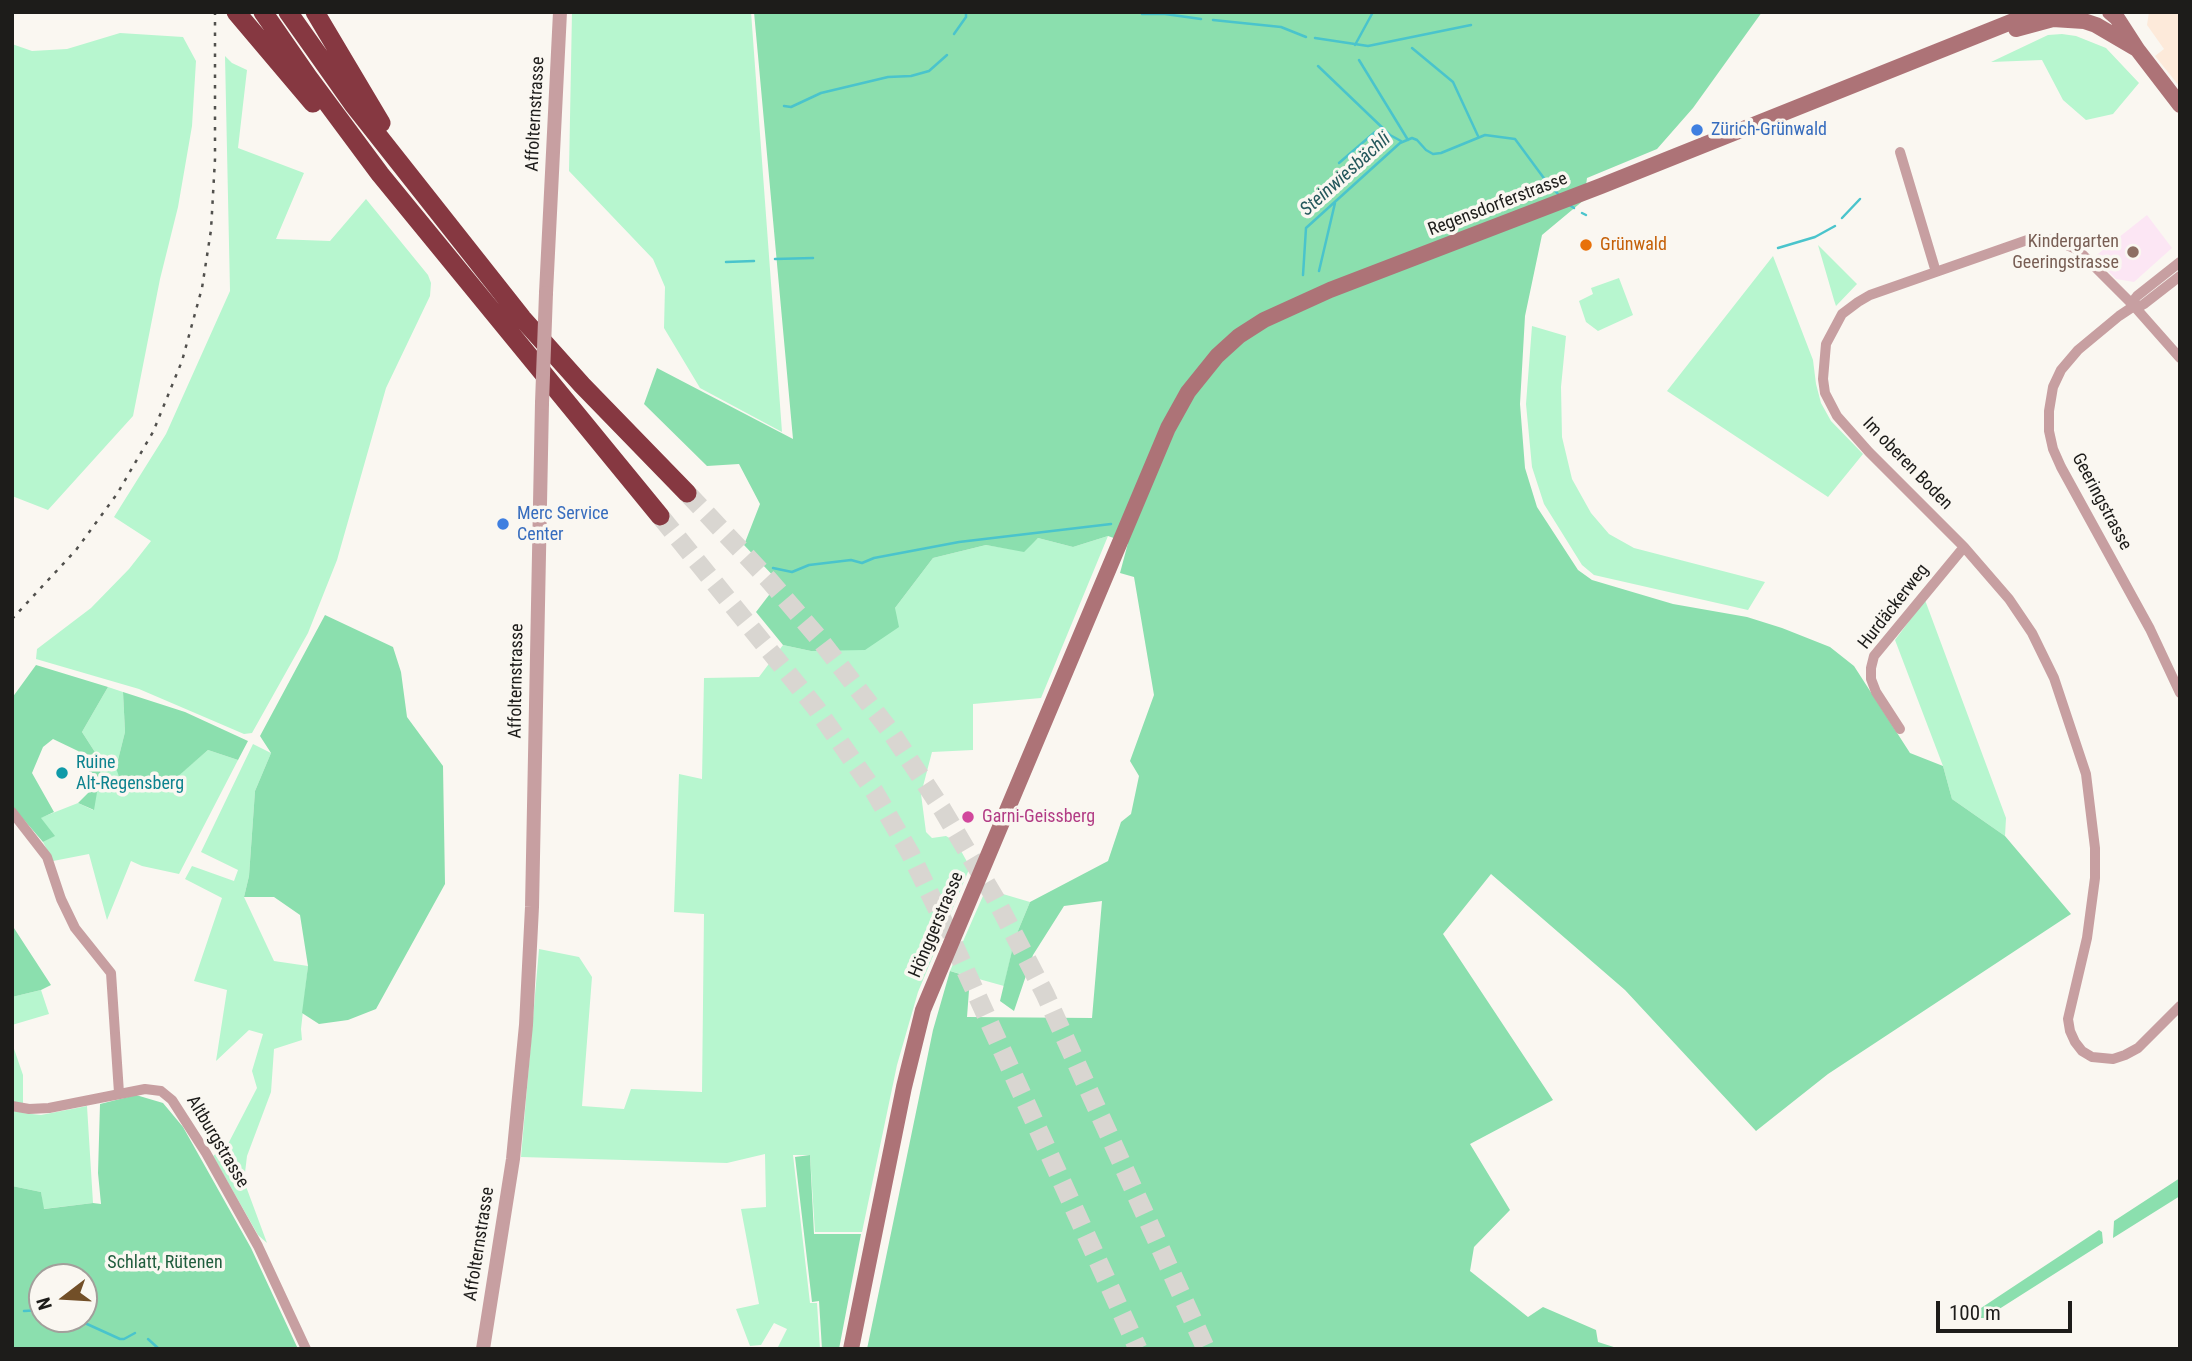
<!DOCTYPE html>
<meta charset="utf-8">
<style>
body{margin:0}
#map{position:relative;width:2192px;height:1361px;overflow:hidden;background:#faf7f1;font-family:"Roboto Condensed",sans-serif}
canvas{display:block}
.frame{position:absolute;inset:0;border:14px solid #1d1c1a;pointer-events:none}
.north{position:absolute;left:28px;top:1263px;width:70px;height:70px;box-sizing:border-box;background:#faf7f1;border:2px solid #a29f9b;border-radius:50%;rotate:253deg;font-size:19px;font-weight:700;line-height:28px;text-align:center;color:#1d1c1a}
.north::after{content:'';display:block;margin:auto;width:24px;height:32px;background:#724f28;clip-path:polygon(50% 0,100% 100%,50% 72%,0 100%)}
.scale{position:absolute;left:1936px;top:1301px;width:136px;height:32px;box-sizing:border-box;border:4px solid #1d1c1a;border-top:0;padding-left:9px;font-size:21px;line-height:24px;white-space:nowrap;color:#1d1c1a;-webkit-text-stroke:5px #faf7f1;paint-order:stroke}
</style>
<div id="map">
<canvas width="2192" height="1361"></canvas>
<div class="frame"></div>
<div class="north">N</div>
<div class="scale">100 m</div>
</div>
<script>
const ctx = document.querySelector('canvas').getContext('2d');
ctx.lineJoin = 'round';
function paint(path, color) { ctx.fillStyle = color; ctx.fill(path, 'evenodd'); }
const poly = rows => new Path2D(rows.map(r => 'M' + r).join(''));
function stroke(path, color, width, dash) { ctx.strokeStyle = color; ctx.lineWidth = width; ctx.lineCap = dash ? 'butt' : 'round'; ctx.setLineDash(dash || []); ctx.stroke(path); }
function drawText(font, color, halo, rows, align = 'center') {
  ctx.font = font + ' "Roboto Condensed",sans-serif'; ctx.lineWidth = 7; ctx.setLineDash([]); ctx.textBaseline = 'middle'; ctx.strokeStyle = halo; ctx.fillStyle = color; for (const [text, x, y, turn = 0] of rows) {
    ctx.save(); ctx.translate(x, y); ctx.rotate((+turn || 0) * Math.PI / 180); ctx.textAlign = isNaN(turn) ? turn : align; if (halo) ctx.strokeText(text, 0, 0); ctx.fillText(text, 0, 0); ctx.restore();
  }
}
const commercial = poly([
 [2149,12,2180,12,2180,87,2155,56,2164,49,2147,25]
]);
const education = poly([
 [2147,215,2172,248,2134,282,2116,279,2094,257]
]);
const green = poly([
 [572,12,751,12,782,432,700,388,664,328,665,287,653,259,569,171],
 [120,33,183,37,196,61,192,126,178,207,160,279,133,416,48,510,12,496,12,44,32,51,67,49],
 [2062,34,2076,36,2106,48,2139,83,2113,114,2086,120,2063,100,2042,60,1991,62,2048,35],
 [225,56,232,63,247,70,238,148,304,173,276,239,330,241,366,199,428,275,431,283,430,296,386,388,337,560,308,633,252,733,244,734,139,689,36,659,37,649,91,608,129,569,151,541,114,517,166,434,230,291],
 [1818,245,1857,284,1836,306,1834,300],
 [1773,256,1813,360,1816,384,1821,403,1831,421,1863,454,1828,497,1667,391],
 [1619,278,1633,315,1598,331,1586,322,1579,301,1593,294,1591,288],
 [1532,326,1566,336,1561,387,1562,437,1572,479,1591,513,1609,534,1634,548,1765,582,1748,610,1594,575,1582,565,1544,504,1532,467,1526,404],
 [1108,536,1041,698,973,704,973,750,932,752,921,794,926,832,932,838,946,836,956,842,970,867,918,992,897,1065,862,1232,815,1232,810,1155,793,1155,810,1303,817,1303,820,1349,777,1349,787,1329,774,1323,761,1345,750,1346,736,1309,759,1304,741,1209,766,1207,765,1154,727,1163,521,1157,539,949,579,957,592,977,582,1106,624,1109,631,1089,702,1092,704,914,674,912,679,774,702,779,704,678,759,677,783,645,811,651,895,608,933,558,986,545,1023,551,1038,538,1073,547],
 [1925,600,2006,818,2005,836,1952,799,1943,766,1895,640],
 [108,687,123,692,125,732,116,768,143,779,152,788,175,778,208,750,238,760,179,874,142,866,131,861,107,920,89,854,53,861,43,842,54,836,40,818,78,803,93,810,102,763,82,732],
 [253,744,271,753,255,791,249,876,244,897,274,961,308,966,301,1029,302,1040,274,1049,271,1092,247,1156,244,1181,267,1243,258,1235,213,1156,228,1144,257,1088,252,1071,263,1034,249,1030,216,1061,227,990,194,981,222,898,185,879,192,866,234,881,238,870,201,852],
 [986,889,1030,902,1015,938,1004,986,950,971],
 [41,990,49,1014,12,1025,12,997],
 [12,1043,23,1075,23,1113,41,1115,87,1106,93,1203,43,1209,41,1192,12,1186]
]);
const forest = poly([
 [754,12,1762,12,1693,108,1657,149,1587,178,1584,200,1542,235,1525,316,1520,404,1525,468,1537,507,1578,570,1592,580,1673,604,1747,617,1782,628,1830,647,1854,666,1910,753,1943,766,1952,799,2005,836,2071,914,1828,1074,1756,1131,1625,990,1491,874,1443,934,1553,1100,1470,1144,1510,1210,1474,1247,1470,1271,1528,1317,1543,1307,1596,1330,1598,1342,1620,1349,867,1349,933,1030,950,971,970,977,967,1017,1092,1018,1102,901,1064,906,1033,955,1014,1011,1000,1001,1015,938,1030,902,1108,861,1121,822,1131,814,1139,776,1130,761,1154,695,1134,577,1120,573,1128,543,1108,536,1073,547,1038,538,1024,552,986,545,933,558,895,608,899,627,865,650,811,651,783,645,756,612,779,582,744,545,760,504,739,464,707,466,644,404,657,368,793,439],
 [325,615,393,647,401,672,407,717,443,766,445,884,376,1009,348,1020,319,1024,302,1013,308,966,300,915,274,897,244,897,249,876,255,791,271,753,260,736],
 [36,665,108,687,82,732,102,763,94,810,78,803,90,791,89,769,78,751,53,739,43,747,32,773,54,812,41,818,55,836,43,842,12,806,12,698],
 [123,692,185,712,248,741,238,760,208,750,176,778,152,788,143,780,123,788,116,768,125,732],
 [12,925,51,985,41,990,12,997],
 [136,1095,163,1103,183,1127,251,1248,298,1349,12,1349,12,1186,41,1192,44,1209,93,1203,101,1204,98,1173,100,1104],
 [42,1277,84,1277,84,1319,42,1319],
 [810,1155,814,1234,861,1234,839,1349,822,1349,819,1301,812,1302,795,1157],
 [2180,1178,2180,1196,2113,1238,2114,1221],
 [2099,1230,2102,1232,2103,1243,1985,1318,1978,1318,1975,1312]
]);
const stream = poly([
 [1142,14,1165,14,1201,19],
 [1213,20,1281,27,1306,37],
 [954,34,966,17,966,12],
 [1315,38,1368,46,1471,25],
 [1355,45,1373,12],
 [1412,48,1453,82,1478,136],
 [1359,60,1408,140],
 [1318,66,1390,135,1401,141],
 [784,106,791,107,821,93,888,77,911,76,929,71,947,55],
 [1339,163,1375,132,1387,133],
 [1549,184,1558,194],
 [1568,204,1574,208],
 [1582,213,1586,215],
 [1842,218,1860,199],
 [1778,248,1815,237,1835,226],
 [775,259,813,258],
 [726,262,754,261],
 [1319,271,1335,203],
 [1303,275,1306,228,1400,143,1412,138,1417,140,1426,150,1433,154,1441,153,1485,135,1515,139,1546,181],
 [773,568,792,572,809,565,851,560,862,563,874,558,959,542,1111,524],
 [24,1311,42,1310],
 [76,1319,120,1339,124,1339,135,1333],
 [148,1339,159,1349]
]);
const motorwayTunnel = poly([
 [687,493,768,579,817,636,891,732,942,809,995,898,1045,994,1206,1349],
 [660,516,816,708,874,791,910,853,944,923,1138,1349]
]);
const minor = poly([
 [1900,152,1936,272],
 [2180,276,2144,304,2139,307,2134,306,2119,316,2078,350,2061,370,2053,387,2049,411,2049,431,2053,449,2061,467,2150,629,2180,693],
 [2134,306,2133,301,2137,296,2180,262],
 [2180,358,2134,306,2078,250,2055,240,2033,238,1870,295,1858,302,1842,314,1826,344,1823,379,1825,393,1837,416,1869,452,1964,547,2009,599,2032,633,2054,678,2086,774,2095,848,2095,878,2087,938,2068,1019,2070,1031,2075,1042,2082,1051,2092,1057,2113,1059,2125,1055,2138,1048,2180,1006],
 [1900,729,1876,692,1871,679,1871,668,1874,656,1964,547],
 [12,812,47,857,61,899,75,928,111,973,119,1093],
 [12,1106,29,1109,49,1108,145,1089,161,1091,172,1100,206,1153,258,1246,306,1349]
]);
const tertiary = poly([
 [546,293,560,12],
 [483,1349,513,1159,526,1025,532,907,542,403]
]);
const secondary = poly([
 [2110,12,2117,18,2137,49,2180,105],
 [2016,29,2053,19,2084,21,2096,25,2137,49],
 [851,1349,904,1087,923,1010,1168,428,1188,392,1217,356,1239,336,1264,320,1330,290,1601,186,2036,12]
]);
const motorway = poly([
 [236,12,313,103],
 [263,12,308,77,380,174,660,516],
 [288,12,353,104,522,318,582,385,687,493],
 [315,12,381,123]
]);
const rail = poly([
 [12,619,76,550,117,494,153,432,182,361,202,288,211,230,215,159,215,12]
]);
const tertiaryBridge = poly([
 [542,403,546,293]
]);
const markers = [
 [1697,130,7,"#3f7fe0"],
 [1586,245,7,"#e8710a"],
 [2133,252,7,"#8d6e63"],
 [503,524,7,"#3f7fe0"],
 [62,773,7,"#0f9aa8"],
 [968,817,7,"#d1479c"]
];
const streetNames = [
 ["Affolternstrasse",536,114,-87],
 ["Regensdorferstrasse",1498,205,-21],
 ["Im oberen Boden",1907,464,46],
 ["Geeringstrasse",2101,502,62],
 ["Hurdäckerweg",1894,607,-52],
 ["Affolternstrasse",517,681,-89],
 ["Hönggerstrasse",937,925,-67],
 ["Altburgstrasse",217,1142,59],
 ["Affolternstrasse",480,1244,-81]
];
const shopNames = [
 ["Zürich-Grünwald",1711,130],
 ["Merc Service",517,514],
 ["Center",517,535]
];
const educationNames = [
 ["Kindergarten",2119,242],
 ["Geeringstrasse",2119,263]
];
const foodNames = [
 ["Grünwald",1600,245]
];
const cultureNames = [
 ["Ruine",76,763],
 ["Alt-Regensberg",76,784]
];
const hotelNames = [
 ["Garni-Geissberg",982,817]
];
const parkNames = [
 ["Schlatt, Rütenen",165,1263]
];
const waterNames = [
 ["Steinwiesbächli",1346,175,-42]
];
paint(commercial, '#fdeada');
paint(education, '#fce6f4');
paint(green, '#b7f6cf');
paint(forest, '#8bdfae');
stroke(stream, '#4ac4cc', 2.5);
stroke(motorwayTunnel, '#d9d6d1', 19, [19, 10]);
stroke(minor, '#c79fa1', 10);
stroke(tertiary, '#c79fa1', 14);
stroke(secondary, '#ad7377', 16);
stroke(motorway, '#863841', 19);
stroke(rail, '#51504d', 2.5, [3.5, 7]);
stroke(tertiaryBridge, '#c79fa1', 14);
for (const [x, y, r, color] of markers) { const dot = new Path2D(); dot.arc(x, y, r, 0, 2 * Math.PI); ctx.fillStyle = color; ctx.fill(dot); stroke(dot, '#faf7f1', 2.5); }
drawText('18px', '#1d1c1a', '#faf7f1', streetNames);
drawText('18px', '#366cbe', '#faf7f1', shopNames, 'left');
drawText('18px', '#785e54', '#faf7f1', educationNames, 'right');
drawText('18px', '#c56008', '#faf7f1', foodNames, 'left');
drawText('18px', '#0d838f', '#faf7f1', cultureNames, 'left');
drawText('18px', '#b23c85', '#faf7f1', hotelNames, 'left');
drawText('18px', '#205d3d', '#faf7f1', parkNames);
drawText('italic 19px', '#25585c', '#faf7f1', waterNames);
</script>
